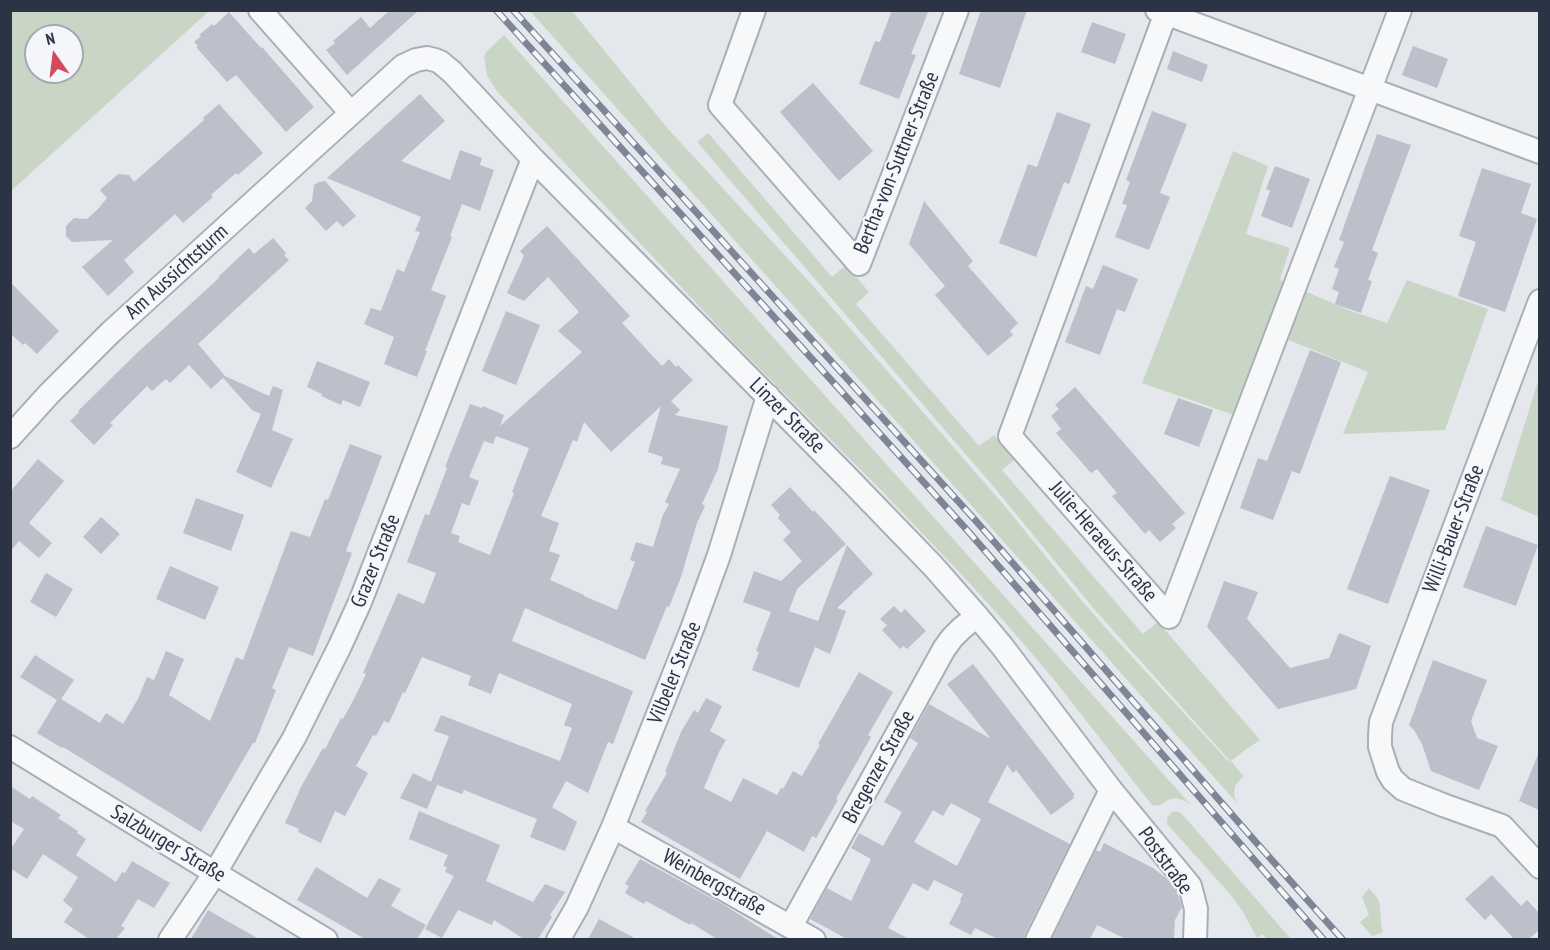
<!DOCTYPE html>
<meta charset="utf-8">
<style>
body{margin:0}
#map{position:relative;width:1550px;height:950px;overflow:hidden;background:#e4e7ec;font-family:"PT Sans Narrow",sans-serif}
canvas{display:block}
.frame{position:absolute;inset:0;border:12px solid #2b3445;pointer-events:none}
.north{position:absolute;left:24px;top:24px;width:60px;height:60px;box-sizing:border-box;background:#f4f6f9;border:2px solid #a4a8b1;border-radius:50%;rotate:346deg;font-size:16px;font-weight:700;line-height:24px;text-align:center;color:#2b3445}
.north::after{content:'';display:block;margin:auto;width:21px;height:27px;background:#d1495b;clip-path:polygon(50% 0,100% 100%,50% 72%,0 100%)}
</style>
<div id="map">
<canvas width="1550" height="950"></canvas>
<div class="frame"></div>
<div class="north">N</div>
</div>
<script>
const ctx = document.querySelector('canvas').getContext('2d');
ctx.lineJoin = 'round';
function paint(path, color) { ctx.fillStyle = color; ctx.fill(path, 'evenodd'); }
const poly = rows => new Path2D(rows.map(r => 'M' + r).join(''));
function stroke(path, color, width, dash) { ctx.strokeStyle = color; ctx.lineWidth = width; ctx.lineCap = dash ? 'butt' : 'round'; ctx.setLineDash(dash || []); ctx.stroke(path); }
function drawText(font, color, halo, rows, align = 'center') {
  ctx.font = font + ' "PT Sans Narrow",sans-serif'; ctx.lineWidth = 4.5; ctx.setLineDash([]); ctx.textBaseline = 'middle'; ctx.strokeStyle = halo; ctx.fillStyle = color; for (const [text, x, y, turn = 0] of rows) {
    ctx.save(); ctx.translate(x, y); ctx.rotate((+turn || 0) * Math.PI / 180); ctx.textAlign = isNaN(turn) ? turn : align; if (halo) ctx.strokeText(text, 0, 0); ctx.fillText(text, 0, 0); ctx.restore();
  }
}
const green = poly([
 [11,10,209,10,209,11,11,191],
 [36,36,72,36,72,72,36,72],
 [531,10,572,11,669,130,815,288,1003,504,1082,601,1112,635,1229,762,1230,761,1095,610,993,486,697,142,708,133,832,277,846,265,869,292,856,304,979,446,994,435,1015,459,1002,470,1143,634,1158,622,1260,740,1245,750,1231,761,1243,776,1235,786,1234,795,1237,803,530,11],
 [504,35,820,390,1191,805,1185,801,1176,798,1168,800,1158,806,1152,805,1052,677,1003,620,962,575,879,488,731,340,496,90,487,75,484,57,486,52],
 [1233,151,1268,166,1246,234,1290,248,1280,280,1348,310,1387,323,1407,280,1488,309,1445,430,1343,434,1368,372,1271,333,1237,416,1142,383],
 [1539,378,1540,517,1539,517,1501,500],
 [1176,811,1181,813,1291,939,1267,939,1262,934,1257,938,1243,912,1230,894,1167,824,1167,818,1172,812],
 [1369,888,1378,899,1380,905,1381,925,1383,932,1372,936,1360,922,1369,915,1362,897]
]);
const building = poly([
 [390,10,419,10,347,75,326,50,335,43,333,41,361,17,370,28],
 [892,10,929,10,911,54,916,55,899,99,859,84,875,41,880,42],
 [981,10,1027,10,1000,88,959,74],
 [229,12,261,48,262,47,314,107,286,132,236,75,227,82,196,47,198,46,194,42,201,36,199,35,212,24,214,26],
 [1092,22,1126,34,1115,64,1081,52],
 [1413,46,1448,59,1437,88,1402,75],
 [1173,51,1208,65,1202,82,1167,69],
 [813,83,873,151,839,181,780,112],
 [420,94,445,121,401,161,450,180,460,150,482,158,480,165,494,170,480,211,462,204,450,236,452,237,431,290,446,296,425,351,427,351,417,377,384,364,394,337,364,324,371,308,381,311,397,269,404,272,420,232,415,231,421,217,327,178],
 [219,104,263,153,238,175,236,173,211,195,213,197,183,223,175,214,124,260,134,272,108,296,82,267,113,240,72,242,66,236,66,226,74,218,87,219,98,209,107,198,100,190,118,174,129,175,134,182,204,120,203,118],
 [1152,111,1187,124,1160,193,1170,197,1149,250,1115,237,1127,205,1122,204,1130,182,1126,180],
 [1057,112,1091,124,1069,184,1064,182,1036,257,999,243,1028,164,1037,167],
 [1377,134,1411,145,1372,250,1378,253,1368,280,1372,281,1361,313,1335,304,1339,292,1332,289,1339,269,1334,267,1344,242,1339,240],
 [1275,166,1310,179,1292,228,1261,216,1270,191,1266,189],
 [1482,168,1531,184,1521,213,1537,219,1505,312,1458,296,1476,242,1459,236],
 [325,181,356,216,343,227,337,221,326,231,305,208,312,201,314,185,319,182],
 [924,201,973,261,968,266,1018,323,1010,331,1013,335,988,356,935,295,945,286,909,244],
 [547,226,630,316,622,323,662,366,669,359,676,367,678,365,693,380,671,401,680,410,675,415,728,426,718,469,702,504,705,506,697,523,681,577,669,607,667,606,645,660,525,608,512,641,633,691,613,744,608,742,588,793,566,781,552,807,577,822,565,851,530,837,537,819,464,790,462,794,432,783,437,785,427,809,400,798,413,773,431,782,449,736,434,731,441,715,560,761,572,728,564,725,572,704,499,673,491,694,468,685,471,676,422,657,405,693,403,692,389,723,384,721,376,736,373,735,356,766,368,773,345,816,335,811,321,843,298,832,299,829,285,823,301,787,323,748,325,749,341,718,343,719,356,695,366,674,363,673,398,593,424,604,436,573,407,562,425,514,429,515,447,468,445,467,470,404,482,408,483,406,504,415,500,426,582,352,558,331,579,312,548,277,524,301,507,293,524,256,520,251],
 [661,406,648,452,663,457,661,464,680,469,665,502,669,504,663,515,653,547,636,542,630,560,635,562,617,610,584,596,584,595,550,580,560,555,549,551,559,523,541,516,573,440,577,442,584,422,611,452],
 [496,436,529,448,512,492,514,493,490,555,458,542,460,536,451,533,462,503,469,506,479,481,469,477,484,441,493,444],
 [273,238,286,253,284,255,289,260,198,344,225,376,269,396,273,386,283,390,272,430,293,439,271,488,236,472,261,414,252,410,223,378,211,389,189,365,170,383,166,379,152,391,147,386,110,423,113,425,94,445,70,421,79,412,78,411,138,352,219,278,218,277,249,248,254,254],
 [1103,265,1138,279,1125,312,1117,309,1100,355,1065,342,1086,286,1093,289],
 [10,282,59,331,37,354,25,343,23,345,10,333],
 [506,311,540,325,516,385,482,371],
 [1310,350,1341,362,1300,474,1292,471,1273,520,1240,508,1258,458,1267,461],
 [317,361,370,382,360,407,343,400,341,405,321,396,322,394,307,387],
 [1075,387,1185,513,1172,524,1176,528,1160,542,1149,530,1145,534,1112,496,1117,493,1097,469,1091,473,1056,433,1061,429,1051,416,1059,409,1055,405],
 [1178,398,1213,410,1199,447,1164,434],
 [350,444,382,456,346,551,352,553,319,640,313,656,289,647,272,688,276,690,255,743,253,743,201,832,63,747,62,748,37,733,57,700,20,677,35,655,74,680,61,699,100,723,106,713,123,724,138,699,147,677,154,680,166,651,184,659,169,695,210,721,236,657,243,660,291,531,310,537,325,499,328,500],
 [38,459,64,481,29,523,52,543,39,558,19,541,10,552,10,492],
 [1390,476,1430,490,1388,604,1347,589],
 [790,487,813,512,814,510,846,544,797,589,789,611,818,621,847,545,873,574,855,591,854,590,853,593,837,608,846,611,830,654,815,647,799,688,752,670,759,652,756,651,771,612,743,602,754,571,781,581,802,561,783,540,791,532,778,518,780,515,771,505],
 [196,498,244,515,231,551,183,533],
 [101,517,120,534,101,554,83,537],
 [1486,526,1538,545,1516,606,1463,587],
 [170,566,219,587,205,620,156,599],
 [46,573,73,589,56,617,30,602],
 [1224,581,1258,592,1247,619,1290,668,1329,658,1339,633,1371,646,1356,689,1278,709,1207,627],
 [894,606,901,613,905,609,926,631,907,649,903,646,900,649,882,630,887,625,880,619],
 [1433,660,1487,680,1471,721,1477,738,1498,746,1479,790,1431,771,1422,744,1414,730,1409,725],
 [973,664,1075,795,1073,796,1074,798,1051,815,1016,770,1013,773,1007,765,988,802,1070,844,1025,934,1024,939,998,939,975,928,971,935,949,924,961,901,960,900,963,894,934,880,928,891,913,883,888,928,909,939,847,939,810,919,827,888,851,901,871,859,851,848,859,833,883,846,902,812,884,802,918,743,910,738,929,704,991,739,947,684],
 [951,803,981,819,957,866,914,842,933,810,943,816],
 [859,672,893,692,868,735,871,737,836,799,838,800,816,838,812,836,804,852,767,831,740,879,641,822,647,812,645,811,667,773,665,772,681,732,694,710,698,713,706,698,722,706,710,731,726,740,719,752,704,788,731,802,743,778,777,795,781,788,783,789,793,771,802,776,820,745,818,744],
 [1539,752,1539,810,1519,801],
 [10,786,30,799,32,796,61,815,58,818,78,831,77,833,86,839,76,855,116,882,122,872,125,873,132,861,170,883,154,908,138,899,121,926,125,928,116,939,89,939,64,922,73,909,63,901,78,877,43,854,27,879,10,868,10,850,24,829,10,821],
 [419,811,500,845,486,881,533,902,545,884,565,892,550,915,552,917,538,939,524,939,494,920,492,925,458,910,442,938,425,929,454,876,445,872,447,867,443,866,448,855,409,839],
 [1104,843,1153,868,1166,878,1176,890,1182,907,1175,920,1174,939,1126,939,1097,925,1090,939,1052,939,1096,850,1100,852],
 [640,859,724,905,778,939,717,939,691,923,690,925,646,901,644,904,625,893,629,886,625,884],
 [316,867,367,898,379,878,401,889,391,906,426,925,417,939,365,939,297,900],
 [1492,875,1521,906,1527,900,1539,913,1539,930,1529,939,1514,939,1491,914,1485,920,1465,899],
 [208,910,259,939,191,939],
 [599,919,636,939,588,939]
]);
const minor = poly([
 [260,10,351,113],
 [754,10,720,105,859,264,957,10],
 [1157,10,1540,152],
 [1167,10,1010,436,1169,617,1400,10],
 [1540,301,1381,722,1380,735,1380,747,1388,772,1393,780,1403,789,1443,805,1502,826,1540,867],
 [10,437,49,394,111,332,403,66,416,60,427,58,435,60,440,62,452,72,533,159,844,474,933,566,977,616,1002,646,1111,790,1190,886,1196,909,1195,940],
 [10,747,215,873,326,940],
 [613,827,814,940],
 [791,926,944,649,952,638,962,628,977,616],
 [170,940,215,873,271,777,294,738,340,646,360,602,533,159],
 [558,940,577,907,613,827,692,629,719,555,768,396],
 [1037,940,1111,790]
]);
const rail = poly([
 [496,10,967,530,1324,940],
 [513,10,976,521,1254,840,1343,940]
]);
const streetNames = [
 ["Bertha-von-Suttner-Straße",897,163,-68],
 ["Am Aussichtsturm",177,272,-42],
 ["Linzer Straße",787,416,45],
 ["Willi-Bauer-Straße",1454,529,-69],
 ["Julie-Heraeus-Straße",1103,542,49],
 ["Grazer Straße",376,561,-68],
 ["Vilbeler Straße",675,673,-68],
 ["Bregenzer Straße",879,767,-61],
 ["Salzburger Straße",168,844,31],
 ["Poststraße",1165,861,54],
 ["Weinbergstraße",714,883,29]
];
paint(green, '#c9d6c5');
paint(building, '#bbc0ca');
stroke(minor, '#a9aeb7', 26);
stroke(minor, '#f7f8fa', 22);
stroke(rail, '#7d8696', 7);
stroke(rail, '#f4f6f9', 4.5, [14]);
drawText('21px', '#2b3445', '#f4f6f9', streetNames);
</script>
